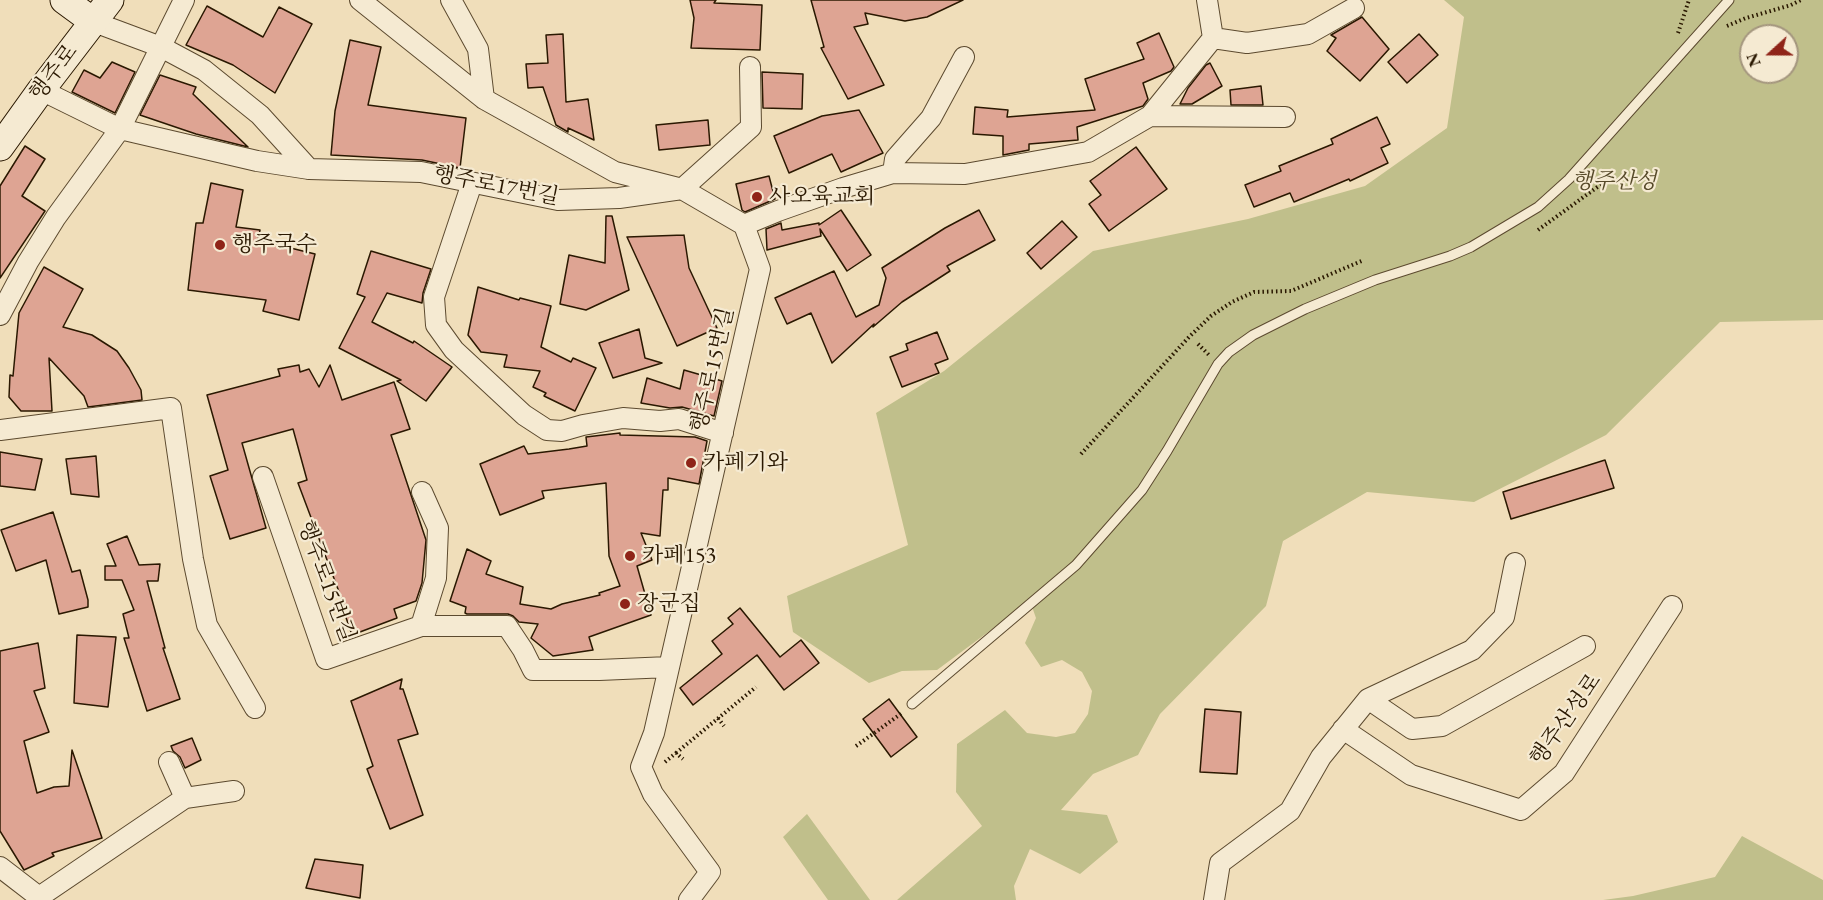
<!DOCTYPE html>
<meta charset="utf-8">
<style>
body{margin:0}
#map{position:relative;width:1823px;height:900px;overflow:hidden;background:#f0deba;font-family:"EB Garamond",serif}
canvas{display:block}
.north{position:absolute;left:1739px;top:24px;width:60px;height:60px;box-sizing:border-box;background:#f5ead2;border:2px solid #a4967e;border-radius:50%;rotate:249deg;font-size:16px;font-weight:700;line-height:24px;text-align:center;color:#2a1801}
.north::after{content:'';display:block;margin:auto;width:21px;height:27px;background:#8f2418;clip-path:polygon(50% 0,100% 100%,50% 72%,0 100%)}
</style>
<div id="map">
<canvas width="1823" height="900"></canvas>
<div class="north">N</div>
</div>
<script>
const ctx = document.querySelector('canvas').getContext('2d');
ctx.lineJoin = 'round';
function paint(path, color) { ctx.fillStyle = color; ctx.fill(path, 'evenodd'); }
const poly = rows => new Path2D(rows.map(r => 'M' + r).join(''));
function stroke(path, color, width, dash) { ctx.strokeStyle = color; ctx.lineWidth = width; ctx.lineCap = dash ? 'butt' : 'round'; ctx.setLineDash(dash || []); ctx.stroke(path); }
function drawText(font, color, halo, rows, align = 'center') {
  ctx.font = font + ' "EB Garamond","Noto Serif KR",serif'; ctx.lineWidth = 4.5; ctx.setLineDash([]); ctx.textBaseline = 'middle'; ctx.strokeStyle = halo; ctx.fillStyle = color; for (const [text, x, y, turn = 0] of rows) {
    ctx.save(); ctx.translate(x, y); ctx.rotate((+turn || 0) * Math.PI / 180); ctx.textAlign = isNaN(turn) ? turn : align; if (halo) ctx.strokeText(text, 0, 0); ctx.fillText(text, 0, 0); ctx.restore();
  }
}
const green = poly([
 [1444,0,1823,0,1823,320,1720,322,1606,435,1474,502,1367,492,1283,541,1266,606,1160,714,1138,755,1093,774,1061,810,1107,815,1118,842,1080,874,1030,849,1014,886,1016,900,897,900,982,826,956,792,957,744,1005,710,1027,733,1056,737,1075,733,1088,714,1092,691,1082,672,1062,660,1041,667,1025,643,1036,618,1030,601,937,670,902,671,869,683,793,632,787,596,908,545,876,413,944,371,1093,251,1248,219,1365,186,1447,128,1464,17],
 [1751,36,1787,36,1787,72,1751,72],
 [807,814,870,900,828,900,783,837],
 [1742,836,1823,880,1823,900,1603,900,1633,896,1715,877]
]);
const building = poly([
 [690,0,716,0,714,3,762,5,760,50,691,48,694,18,690,0],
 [811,0,963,0,927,17,905,21,865,13,868,24,854,27,884,85,848,99,821,48,824,47,811,0],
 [207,6,263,37,279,7,312,24,275,93,233,65,186,45,207,6],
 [1362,17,1389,49,1360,81,1327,51,1336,38,1331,35,1362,17],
 [1159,33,1174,67,1171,71,1143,83,1148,99,1143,106,1077,127,1078,140,1029,144,1029,150,1003,155,1003,136,973,134,975,107,1008,110,1007,117,1095,110,1085,79,1144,59,1137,43,1159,33],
 [563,34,566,102,588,99,594,140,568,128,568,132,556,125,543,87,528,88,526,64,548,63,546,35,563,34],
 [1419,34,1438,55,1407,83,1388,62,1419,34],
 [350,40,381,47,368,105,466,118,460,168,422,160,331,155,335,111,350,40],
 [112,62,135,72,115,113,72,92,84,70,100,78,112,62],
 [1210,63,1222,86,1192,104,1180,104,1188,88,1206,65,1210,63],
 [762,72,803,74,802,109,763,108,762,72],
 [160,75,196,87,193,94,248,147,196,134,140,115,160,75],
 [1261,86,1263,105,1231,105,1230,90,1261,86],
 [859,110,883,153,841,172,832,154,789,173,774,136,822,116,859,110],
 [1377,117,1390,144,1381,148,1388,163,1350,181,1349,179,1294,202,1290,193,1254,207,1245,185,1281,171,1279,166,1333,144,1331,139,1377,117],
 [708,120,710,145,659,150,656,125,708,120],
 [25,146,45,159,22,196,45,211,0,278,0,186,25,146],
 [1136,147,1167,189,1109,231,1089,204,1101,195,1090,181,1136,147],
 [769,176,775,199,745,212,742,210,736,184,769,176],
 [211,183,243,190,236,227,260,230,258,240,315,254,299,320,263,311,266,300,188,290,196,223,203,223,211,183],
 [841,210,871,255,847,271,820,229,821,236,767,250,766,229,781,223,782,230,819,223,819,225,841,210],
 [979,210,995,240,947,266,950,271,902,302,873,327,874,324,832,363,811,313,787,324,775,298,834,271,856,317,879,305,886,278,882,268,945,228,979,210],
 [606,216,612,216,629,290,586,310,560,304,569,255,605,263,606,216],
 [1062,221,1077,237,1041,269,1027,253,1062,221],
 [684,235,689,268,717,328,677,346,627,237,684,235],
 [371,251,431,269,423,293,422,303,387,293,372,322,413,343,414,341,452,367,426,401,397,381,401,380,339,348,365,297,357,294,371,251],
 [44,267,83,289,63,327,92,335,117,351,129,368,141,390,142,400,88,407,84,396,49,358,52,411,21,411,9,397,10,375,13,376,19,313,44,267],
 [478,287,519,300,520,298,551,306,541,347,571,362,573,358,596,368,575,411,544,396,546,393,533,387,540,371,504,367,507,355,481,352,468,335,478,287],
 [639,329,645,358,662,363,613,378,599,343,639,329],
 [937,332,948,359,935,364,939,373,902,387,890,357,908,350,906,344,937,332],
 [299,365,300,372,309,369,319,387,330,365,342,400,394,382,410,429,391,435,426,540,422,583,416,601,394,609,397,618,352,635,342,606,344,605,298,483,307,480,293,429,242,443,266,528,230,539,210,476,228,470,207,395,280,376,278,369,299,365],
 [684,370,722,381,714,416,682,407,670,408,641,403,647,378,680,389,684,370],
 [620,433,620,435,695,437,707,441,699,484,668,478,668,490,663,490,660,536,641,533,652,560,637,566,651,615,589,637,593,650,553,656,531,638,538,624,519,622,513,616,508,614,467,614,465,613,466,607,450,601,467,549,491,561,486,574,523,587,520,604,551,609,562,604,600,595,599,593,620,586,609,556,606,483,542,491,544,498,500,515,480,464,524,446,528,454,569,449,587,446,586,437,620,433],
 [0,452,42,459,35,490,0,486,0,452],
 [96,456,99,497,71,494,66,459,96,456],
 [1605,460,1614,488,1511,519,1503,492,1605,460],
 [53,512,72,572,80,570,88,600,88,607,59,614,46,560,16,571,1,530,53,512],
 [127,536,139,565,160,564,158,581,147,581,165,648,163,648,180,699,147,711,124,638,129,638,123,614,134,610,122,580,105,580,105,566,116,566,107,544,127,536],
 [740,608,780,657,801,640,819,663,784,690,757,655,693,705,680,688,722,654,712,641,733,624,728,618,740,608],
 [77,635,116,637,108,707,74,703,77,635],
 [38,643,45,688,34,691,49,732,24,741,37,793,54,787,69,786,72,750,102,838,52,853,54,856,24,870,0,831,0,651,38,643],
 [402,679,400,689,403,689,418,734,398,740,423,815,390,829,367,769,373,766,351,701,402,679],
 [889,699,917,737,891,757,863,719,889,699],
 [1205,709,1241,712,1237,774,1200,772,1205,709],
 [192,738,201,760,185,768,180,757,173,751,171,746,192,738],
 [315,859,363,865,360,898,306,888,315,859]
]);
const path = poly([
 [1727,26,1746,18,1791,5,1801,0],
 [1678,33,1689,0],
 [1538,230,1603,183],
 [1198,344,1209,355],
 [1081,454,1189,337,1211,316,1232,302,1254,292,1291,291,1364,260],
 [718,718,724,726],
 [856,746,902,713],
 [676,753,756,687],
 [665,762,676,753,683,759]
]);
const lane = poly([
 [912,704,1076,565,1142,490,1167,451,1218,364,1229,352,1253,335,1305,309,1375,280,1450,256,1471,247,1538,207,1569,179,1729,0]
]);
const street = poly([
 [360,0,484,99,615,172,682,189,744,225,760,269,654,733,641,767,653,794,710,872,689,900],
 [451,0,478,49,484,99],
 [1207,0,1213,38],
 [94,22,161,47,204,70,260,115,309,169],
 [41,90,120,129,257,161,309,169,421,172,558,200,619,198,682,189,751,127,750,67],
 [1150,116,1285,117],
 [893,173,895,159,931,118,964,57],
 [472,183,434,297,436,325,454,350,524,415,547,430,562,431,583,425,623,418,660,421,679,419,723,433],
 [744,225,778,211,843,188,893,173,965,174,1088,152,1150,116,1213,38,1247,43,1308,34,1354,8],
 [0,315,28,262,56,217,120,129,184,0],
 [0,430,171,408,193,559,207,625,255,708],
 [263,477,326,659,421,626,507,626,523,650,533,670,599,670,669,667],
 [421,626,436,578,438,528,422,492],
 [1368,699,1412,729,1442,726,1585,646],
 [1343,729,1411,775,1521,810,1564,773,1672,606],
 [169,762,185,798],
 [0,867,39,897,39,900],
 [39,897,185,798,234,791],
 [1214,900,1220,863,1290,811,1321,757,1368,699,1472,650,1504,617,1515,563]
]);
const secondary = poly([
 [64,0,94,22],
 [0,147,41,90,110,0]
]);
const markers = [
 [757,197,6,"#8f2418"],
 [220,245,6,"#8f2418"],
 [691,463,6,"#8f2418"],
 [630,556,6,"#8f2418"],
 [625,604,6,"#8f2418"]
];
const streetNames = [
 ["행주로",54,73,-53],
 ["행주로17번길",496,186,11],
 ["행주로15번길",713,370,-77],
 ["행주로15번길",326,581,70],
 ["행주산성로",1566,720,-55]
];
const parkNames = [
 ["행주산성",1614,182]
];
const poiNames = [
 ["사오육교회",769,197],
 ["행주국수",232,245],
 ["카페기와",703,463],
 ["카페153",642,556],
 ["장군집",637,604]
];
paint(green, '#c0bf8b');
paint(building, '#dea493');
stroke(building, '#2a1801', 1.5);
stroke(lane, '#5c4a2f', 11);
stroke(street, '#5c4a2f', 22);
stroke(secondary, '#2a1801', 29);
stroke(path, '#2a1801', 4, [1.5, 3]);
stroke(lane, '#f5ead2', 9);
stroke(street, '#f5ead2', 20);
stroke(secondary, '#f5ead2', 27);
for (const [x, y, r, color] of markers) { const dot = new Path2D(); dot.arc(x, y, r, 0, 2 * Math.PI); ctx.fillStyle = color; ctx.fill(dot); stroke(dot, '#f5ead2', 2); }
drawText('22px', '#2a1801', '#f5ead2', streetNames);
drawText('italic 22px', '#574a2a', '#f5ead2', parkNames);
drawText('22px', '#2a1801', '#f5ead2', poiNames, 'left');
</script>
